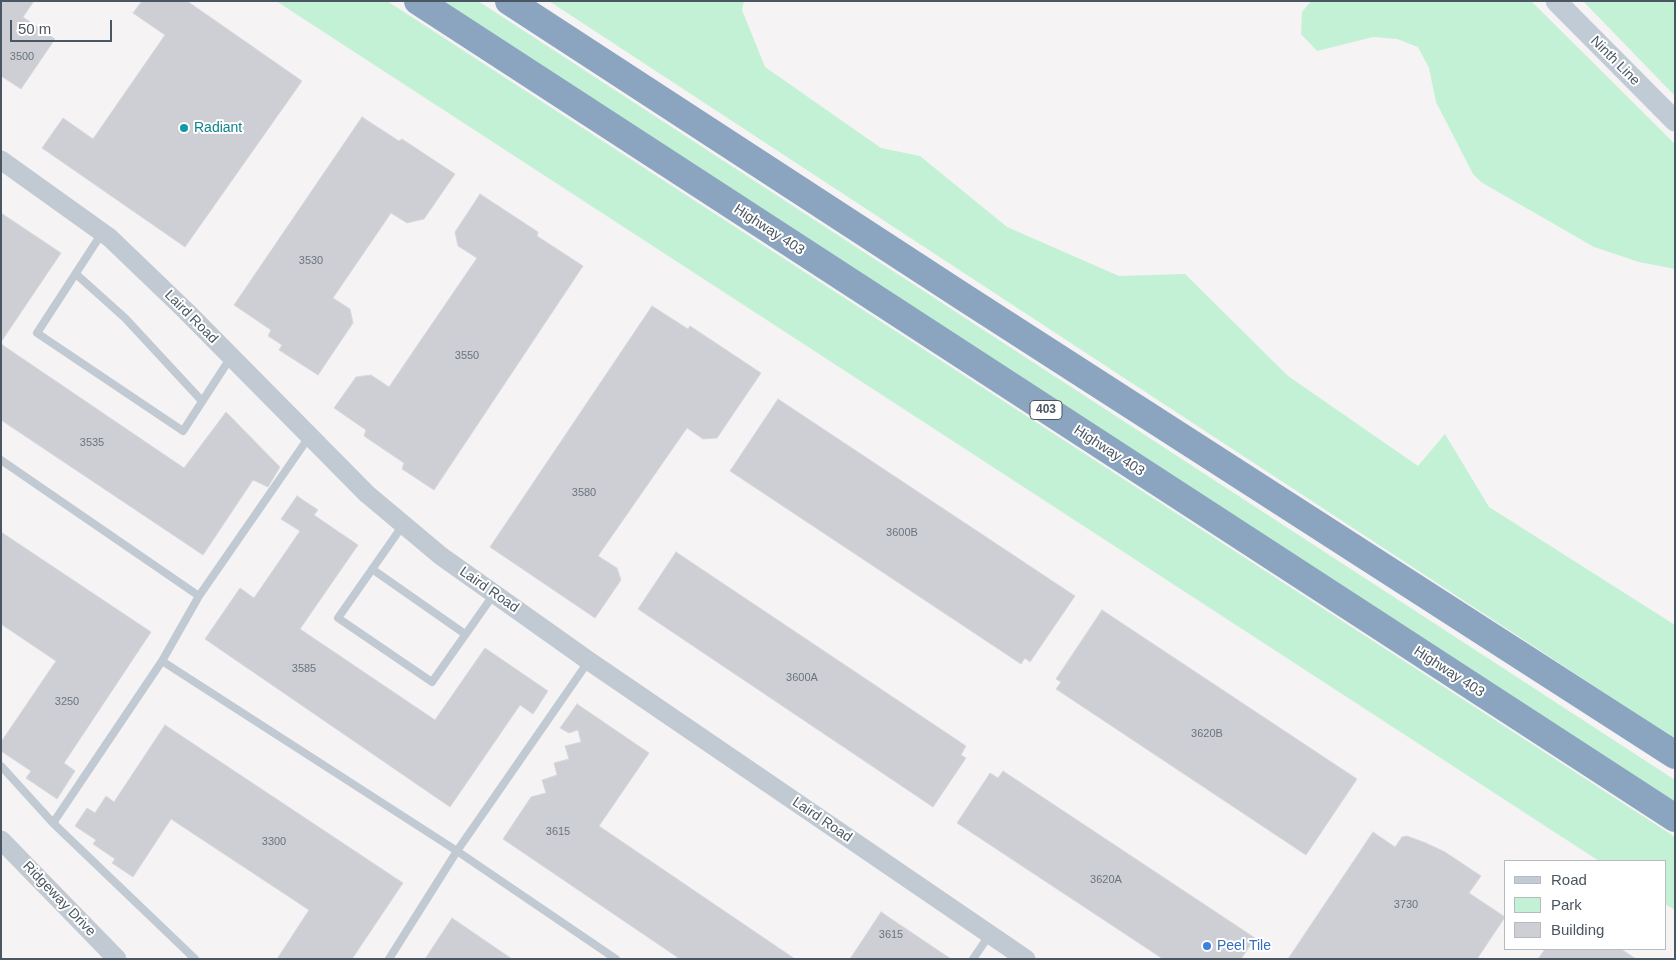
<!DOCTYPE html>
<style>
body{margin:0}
#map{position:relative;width:1676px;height:960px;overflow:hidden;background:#f5f3f3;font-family:Helvetica,sans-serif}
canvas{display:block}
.frame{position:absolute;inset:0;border:2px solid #4a5661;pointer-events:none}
.legend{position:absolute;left:1504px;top:860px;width:162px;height:90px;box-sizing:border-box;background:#fff;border:1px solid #b7bbc0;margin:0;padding:6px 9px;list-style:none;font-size:15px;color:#4a5661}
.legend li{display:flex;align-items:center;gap:10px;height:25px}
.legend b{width:25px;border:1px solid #b7bbc0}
.scale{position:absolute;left:10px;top:20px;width:102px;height:22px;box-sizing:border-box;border:2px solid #4a5661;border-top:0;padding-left:6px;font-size:15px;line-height:18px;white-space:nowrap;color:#4a5661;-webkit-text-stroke:4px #fff;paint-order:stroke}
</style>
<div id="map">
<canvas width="1676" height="960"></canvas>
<div class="frame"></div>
<ul class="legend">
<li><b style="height:6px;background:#c1cbd6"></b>Road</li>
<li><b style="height:14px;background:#c3f1d5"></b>Park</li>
<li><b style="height:14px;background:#cdcfd5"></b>Building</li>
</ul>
<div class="scale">50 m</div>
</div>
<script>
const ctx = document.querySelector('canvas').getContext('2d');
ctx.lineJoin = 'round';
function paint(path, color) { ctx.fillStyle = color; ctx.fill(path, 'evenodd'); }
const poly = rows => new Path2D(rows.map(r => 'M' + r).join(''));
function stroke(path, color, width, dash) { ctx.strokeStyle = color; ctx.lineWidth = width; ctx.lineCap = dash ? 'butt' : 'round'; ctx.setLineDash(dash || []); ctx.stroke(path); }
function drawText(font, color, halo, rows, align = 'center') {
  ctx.font = font + ' Helvetica,sans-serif'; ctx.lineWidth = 4; ctx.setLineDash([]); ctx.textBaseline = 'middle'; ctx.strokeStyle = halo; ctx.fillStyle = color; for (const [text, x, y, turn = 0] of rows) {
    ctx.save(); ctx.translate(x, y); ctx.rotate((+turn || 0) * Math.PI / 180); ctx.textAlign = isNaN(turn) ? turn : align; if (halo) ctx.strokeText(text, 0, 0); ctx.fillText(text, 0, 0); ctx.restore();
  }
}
const green = poly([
 [276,1,387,1,1675,837,1675,910,1665,904,1665,861,1599,861],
 [437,1,478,1,1675,780,1675,806],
 [549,1,744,1,742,10,765,67,881,148,920,156,1007,227,1119,276,1185,274,1288,376,1418,466,1445,434,1489,507,1675,625,1675,739],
 [1311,1,1531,1,1675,144,1675,269,1639,262,1594,247,1481,182,1473,174,1436,102,1429,68,1418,47,1397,39,1373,37,1317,51,1301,34,1302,12],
 [1583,1,1675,1,1675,96]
]);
const building = poly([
 [1,1,34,1,23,17,55,39,21,89,1,76,1,1],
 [142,1,187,1,302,81,185,247,42,148,63,118,93,139,165,35,133,13,142,1],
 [362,117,399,141,402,139,455,174,424,219,407,223,391,213,333,298,350,309,353,323,318,375,279,350,282,345,268,336,271,330,234,305,362,117],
 [480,194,538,232,537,236,583,266,434,490,402,469,404,463,364,436,366,430,334,408,356,377,371,375,389,387,423,337,477,258,458,246,455,232,480,194],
 [1,213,61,253,1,342,1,213],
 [652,306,688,329,690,326,761,373,717,438,703,439,687,428,598,556,617,568,621,580,595,618,490,547,652,306],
 [1,344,184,468,226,412,280,467,268,487,253,480,203,555,1,420,1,344],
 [778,399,1075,596,1030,662,1025,658,1021,664,730,471,778,399],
 [297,496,318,510,314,515,358,545,300,629,435,720,485,648,548,691,533,714,520,705,450,807,205,639,240,588,254,598,300,531,281,519,297,496],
 [1,532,151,632,64,763,75,771,57,799,26,778,31,771,1,751,1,742,56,661,1,624,1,532],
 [676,552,966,746,961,755,966,758,933,807,638,609,676,552],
 [1102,610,1357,779,1306,855,1056,689,1061,682,1056,679,1102,610],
 [577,704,649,753,599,826,795,959,680,959,503,839,531,797,546,793,542,780,557,775,554,763,569,759,565,746,581,742,578,730,569,733,560,728,577,704],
 [165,725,403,883,352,959,277,959,309,910,171,819,133,877,112,863,115,859,93,844,96,840,75,826,87,808,95,813,106,796,114,802,165,725],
 [1003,771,1255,938,1241,959,1163,959,957,823,990,773,998,778,1003,771],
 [1373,832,1395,847,1402,837,1407,836,1426,843,1445,852,1481,876,1469,893,1505,917,1477,959,1288,959,1373,832],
 [881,912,951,959,850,959,881,912],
 [452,918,512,959,425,959,452,918],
 [1545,949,1621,949,1636,959,1538,959,1545,949]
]);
const service = poly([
 [102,233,37,333,183,431,231,357],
 [76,274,125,318,202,401],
 [309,437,199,596,162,661,457,851,616,959],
 [1,460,199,596],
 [403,525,338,618,432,682,494,594],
 [372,569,465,634],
 [1,766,53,823,195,959],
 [53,823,162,661],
 [389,959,457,851,588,662],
 [973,959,990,934]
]);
const tertiary = poly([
 [1,160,110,238,186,311,367,494,441,556,589,661,1026,959],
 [1,840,117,959]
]);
const secondary = poly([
 [1556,1,1675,121]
]);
const motorway = poly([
 [418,1,1675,818],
 [509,1,965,298,1675,755]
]);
const markers = [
 [184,128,5,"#0f9aa8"],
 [1207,946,5,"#3f7fe0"]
];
const numberNames = [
 ["3500",22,57],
 ["3530",311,261],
 ["3550",467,356],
 ["3535",92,443],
 ["3580",584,493],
 ["3600B",902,533],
 ["3585",304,669],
 ["3600A",802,678],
 ["3250",67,702],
 ["3620B",1207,734],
 ["3615",558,832],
 ["3300",274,842],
 ["3620A",1106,880],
 ["3730",1406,905],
 ["3615",891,935]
];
const shields = [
 [1046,410,32]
];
const shieldNames = [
 ["403",1046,410]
];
const streetNames = [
 ["Ninth Line",1615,61,45],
 ["Highway 403",769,230,33],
 ["Laird Road",191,317,45],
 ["Highway 403",1109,451,33],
 ["Laird Road",489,590,35],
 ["Highway 403",1449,672,33],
 ["Laird Road",822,820,34],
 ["Ridgeway Drive",59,899,46]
];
const cultureNames = [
 ["Radiant",194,128]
];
const shopNames = [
 ["Peel Tile",1217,946]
];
paint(green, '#c3f1d5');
paint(building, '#cdcfd5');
stroke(building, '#d7d9de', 1);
stroke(service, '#c1cad2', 8);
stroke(tertiary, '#c1cad2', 19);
stroke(secondary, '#c1cbd6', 21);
stroke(motorway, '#8ba5c1', 28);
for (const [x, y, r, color] of markers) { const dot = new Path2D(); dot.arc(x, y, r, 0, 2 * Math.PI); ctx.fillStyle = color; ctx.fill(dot); stroke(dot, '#fff', 2); }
drawText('11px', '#6b747e', null, numberNames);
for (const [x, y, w] of shields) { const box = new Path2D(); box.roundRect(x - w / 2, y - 9.5, w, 19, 4); ctx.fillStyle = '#fff'; ctx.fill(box); stroke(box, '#4a5661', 1); }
drawText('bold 12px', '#4a5661', null, shieldNames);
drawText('14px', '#4a5661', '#fff', streetNames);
drawText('14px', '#0d838f', '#fff', cultureNames, 'left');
drawText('14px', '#366cbe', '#fff', shopNames, 'left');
</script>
